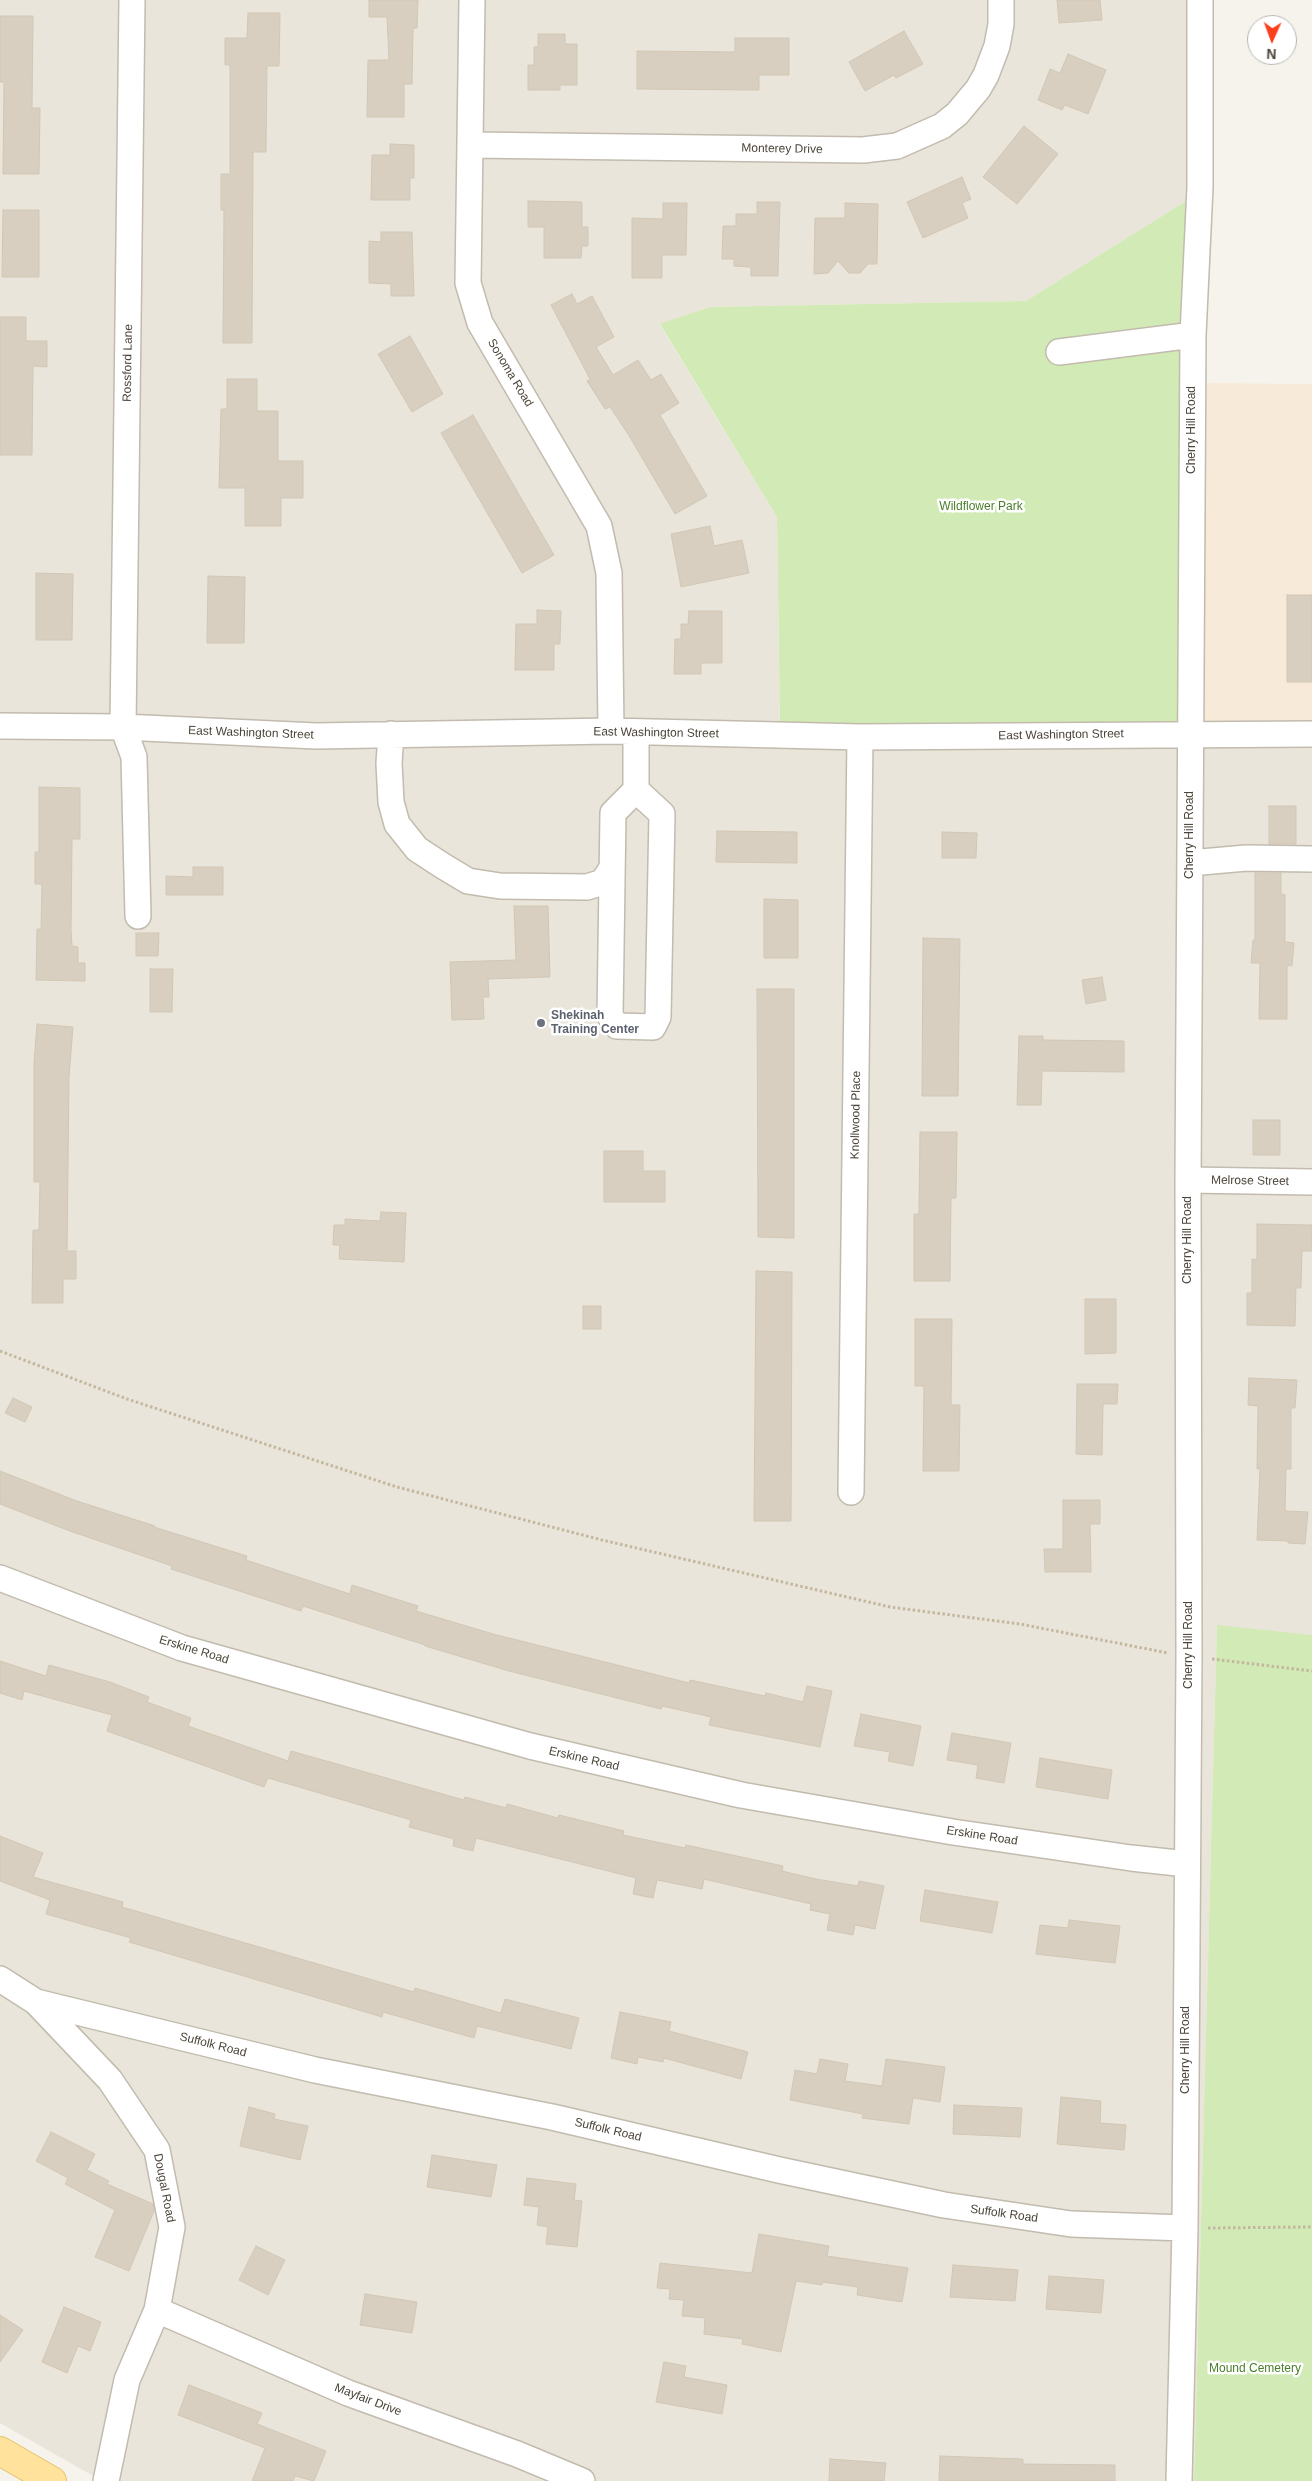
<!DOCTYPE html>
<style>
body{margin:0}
#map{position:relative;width:1312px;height:2481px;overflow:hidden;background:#f6f3ec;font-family:Arial,sans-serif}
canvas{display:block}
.north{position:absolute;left:1247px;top:15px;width:50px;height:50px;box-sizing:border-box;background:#fff;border:1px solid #b7b4b0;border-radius:50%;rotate:182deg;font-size:14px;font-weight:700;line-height:20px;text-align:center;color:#4b4439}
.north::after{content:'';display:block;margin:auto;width:18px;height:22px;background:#fc3f1d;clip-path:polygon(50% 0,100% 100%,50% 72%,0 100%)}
</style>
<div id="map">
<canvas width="1312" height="2481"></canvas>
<div class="north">N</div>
</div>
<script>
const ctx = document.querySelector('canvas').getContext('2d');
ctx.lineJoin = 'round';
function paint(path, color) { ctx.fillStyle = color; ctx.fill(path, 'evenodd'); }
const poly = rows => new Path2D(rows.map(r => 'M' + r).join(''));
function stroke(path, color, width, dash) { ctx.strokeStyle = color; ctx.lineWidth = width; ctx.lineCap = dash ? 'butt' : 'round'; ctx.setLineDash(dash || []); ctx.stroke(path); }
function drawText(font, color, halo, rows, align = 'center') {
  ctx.font = font + ' Arial,sans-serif'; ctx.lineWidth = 5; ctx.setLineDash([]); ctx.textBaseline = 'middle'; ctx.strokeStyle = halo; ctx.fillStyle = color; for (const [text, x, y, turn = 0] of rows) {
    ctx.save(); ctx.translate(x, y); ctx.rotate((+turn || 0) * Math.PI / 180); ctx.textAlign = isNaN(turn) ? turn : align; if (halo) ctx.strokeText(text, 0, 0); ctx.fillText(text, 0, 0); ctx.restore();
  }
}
const residential = poly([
 [0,0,1189,0,1191,198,1026,301,710,307,660,325,777,517,780,742,1312,727,1312,1635,1217,1626,1194,2481,102,2481,0,2423]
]);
const commercial = poly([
 [1200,383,1312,384,1312,727,1196,726]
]);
const green = poly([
 [1191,198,1183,729,780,728,777,517,660,324,710,307,1026,301],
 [1217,1625,1312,1635,1312,2481,1194,2481]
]);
const building = poly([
 [369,0,418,0,417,28,413,28,412,84,404,84,404,117,367,117,368,60,389,60,387,17,369,17,369,0],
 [1057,0,1100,0,1102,20,1059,23,1057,0],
 [248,13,280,13,279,66,267,66,266,152,253,152,252,343,223,343,224,210,221,210,221,174,230,174,230,65,225,65,225,38,247,38,248,13],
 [0,16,33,16,32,108,40,108,39,174,3,174,4,82,0,82,0,16],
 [904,31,923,64,896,78,894,75,865,91,849,62,904,31],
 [538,34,565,34,565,44,577,44,577,85,560,85,560,90,528,90,528,65,534,65,534,47,538,47,538,34],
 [735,38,789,38,789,75,759,75,759,90,637,89,637,51,735,52,735,38],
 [1068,54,1106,70,1088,114,1065,105,1062,110,1038,100,1050,69,1060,73,1068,54],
 [1024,126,1058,154,1017,204,983,177,1024,126],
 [390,144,414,145,414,178,410,178,410,200,371,200,372,155,390,155,390,144],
 [962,177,971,199,962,203,968,218,923,238,907,202,962,177],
 [528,201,582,202,582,227,588,227,588,246,582,246,581,258,544,258,544,227,528,227,528,201],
 [757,202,780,202,778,276,751,276,751,267,734,266,734,259,722,259,723,226,736,226,736,214,757,214,757,202],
 [663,203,687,203,686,255,662,255,662,278,632,278,632,218,663,219,663,203],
 [845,203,878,204,877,264,868,264,860,273,849,273,838,261,828,273,814,274,815,218,845,218,845,203],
 [3,210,39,210,39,277,2,277,3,210],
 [381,232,412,232,414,296,391,296,391,284,369,283,369,241,381,242,381,232],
 [572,294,577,304,592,296,614,337,596,347,613,375,638,360,651,380,661,374,679,403,660,415,707,496,675,514,628,434,610,407,605,409,587,381,590,379,551,305,572,294],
 [0,317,26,317,26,341,47,341,47,367,33,366,32,455,0,455,0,317],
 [410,336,443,394,412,412,378,354,410,336],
 [227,379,257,379,257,411,278,411,278,461,303,461,303,498,281,498,281,526,245,526,245,488,219,488,221,409,227,409,227,379],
 [473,415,554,555,522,573,441,433,473,415],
 [710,526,714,546,742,540,749,573,681,587,671,534,710,526],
 [36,573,73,574,72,640,36,640,36,573],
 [208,576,245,577,244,643,207,643,208,576],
 [1287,595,1312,595,1312,682,1287,682,1287,595],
 [537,610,561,611,560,644,554,644,554,670,515,670,516,624,537,624,537,610],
 [689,611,722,611,722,663,701,663,701,674,674,674,675,639,681,639,681,624,688,624,689,611],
 [39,787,80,788,80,839,72,839,71,930,72,946,78,947,78,963,85,963,85,981,36,980,37,929,41,929,42,884,35,884,35,852,39,852,39,787],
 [1269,806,1296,806,1296,844,1269,844,1269,806],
 [717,831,797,832,797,863,716,862,717,831],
 [942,832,977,833,976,858,942,858,942,832],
 [193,867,223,867,223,895,166,895,166,876,193,877,193,867],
 [1255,873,1281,873,1281,894,1285,895,1285,942,1294,943,1292,966,1287,965,1287,1019,1259,1019,1260,963,1251,963,1253,940,1255,940,1255,873],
 [764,899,798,900,798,958,764,958,764,899],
 [514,906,548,906,550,977,488,979,489,997,483,997,484,1019,452,1020,450,962,516,960,514,906],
 [136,933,159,933,158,956,136,956,136,933],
 [923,938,960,939,958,1096,922,1096,923,938],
 [150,969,173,969,172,1012,150,1012,150,969],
 [1102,977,1106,1000,1086,1004,1082,980,1102,977],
 [757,989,794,989,794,1238,758,1237,757,989],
 [37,1024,73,1027,69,1077,67,1251,76,1251,76,1279,63,1279,63,1303,32,1303,33,1230,39,1230,40,1182,34,1182,34,1063,37,1024],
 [1019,1036,1043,1036,1043,1040,1124,1041,1124,1072,1042,1071,1041,1105,1017,1105,1019,1036],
 [1253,1120,1280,1120,1280,1155,1253,1155,1253,1120],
 [920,1132,957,1132,956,1198,951,1198,950,1281,914,1281,914,1214,919,1214,920,1132],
 [604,1151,643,1151,643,1171,665,1171,665,1202,604,1202,604,1151],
 [381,1212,406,1213,404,1262,339,1259,340,1245,333,1245,334,1225,345,1225,345,1219,380,1221,381,1212],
 [1257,1224,1312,1225,1312,1251,1302,1251,1301,1288,1296,1288,1295,1326,1247,1325,1247,1293,1252,1293,1252,1259,1257,1260,1257,1224],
 [756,1271,792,1272,791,1521,754,1521,756,1271],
 [1085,1299,1116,1299,1116,1353,1085,1354,1085,1299],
 [583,1306,601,1306,601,1329,583,1329,583,1306],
 [915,1319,952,1319,951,1405,960,1405,959,1471,923,1471,924,1386,915,1386,915,1319],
 [1249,1378,1297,1380,1295,1408,1291,1408,1291,1469,1286,1469,1285,1511,1308,1512,1305,1544,1288,1543,1288,1541,1257,1540,1260,1469,1257,1469,1258,1406,1248,1405,1249,1378],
 [1077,1384,1118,1384,1117,1404,1103,1404,1102,1455,1076,1454,1077,1384],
 [13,1398,32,1407,25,1422,5,1413,13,1398],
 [0,1471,77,1501,155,1526,154,1527,247,1556,246,1560,350,1594,352,1585,418,1606,416,1611,493,1634,689,1683,690,1680,765,1696,766,1693,803,1702,807,1686,832,1691,820,1747,709,1725,711,1717,662,1706,661,1709,509,1671,425,1646,425,1645,303,1606,301,1611,171,1569,172,1566,67,1530,0,1504,0,1471],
 [1063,1500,1100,1500,1100,1524,1090,1524,1091,1572,1045,1572,1044,1549,1063,1549,1063,1500],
 [0,1661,46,1676,49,1665,110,1682,149,1697,147,1702,191,1718,188,1726,288,1761,291,1751,464,1800,465,1797,506,1808,507,1804,558,1818,559,1815,624,1831,623,1835,685,1848,686,1845,783,1866,782,1871,816,1879,858,1886,859,1881,884,1886,875,1929,855,1925,853,1935,827,1930,830,1914,810,1910,811,1904,704,1879,702,1889,657,1880,653,1898,633,1894,636,1878,476,1838,473,1851,453,1846,454,1839,409,1827,411,1820,268,1778,264,1787,107,1731,112,1715,24,1691,22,1700,0,1693,0,1661],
 [861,1714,921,1726,913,1766,888,1761,890,1752,854,1746,861,1714],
 [952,1733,1011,1743,1004,1783,976,1778,978,1765,947,1760,952,1733],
 [1040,1758,1112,1770,1108,1799,1036,1787,1040,1758],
 [0,1836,43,1853,33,1877,123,1902,122,1907,414,1992,415,1988,501,2013,505,1999,579,2018,571,2049,477,2026,474,2038,383,2012,382,2017,129,1942,131,1938,46,1914,50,1900,0,1881,0,1836],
 [925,1890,998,1902,992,1933,920,1921,925,1890],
 [1069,1920,1120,1926,1115,1963,1036,1954,1040,1925,1068,1928,1069,1920],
 [620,2012,671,2022,669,2031,748,2052,741,2079,664,2058,663,2062,638,2057,637,2064,611,2058,620,2012],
 [820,2059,848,2064,845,2081,882,2086,886,2059,945,2067,940,2102,913,2098,909,2124,862,2118,863,2114,790,2100,795,2070,817,2074,820,2059],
 [1061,2097,1101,2101,1100,2123,1126,2125,1124,2150,1057,2144,1061,2097],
 [954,2105,1022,2108,1020,2137,953,2134,954,2105],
 [249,2107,275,2114,274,2119,308,2126,300,2160,240,2146,249,2107],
 [51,2132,95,2154,87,2170,109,2181,107,2184,153,2204,154,2211,129,2271,95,2257,115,2210,65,2184,68,2178,36,2161,51,2132],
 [432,2155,497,2165,491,2197,427,2187,432,2155],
 [527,2178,576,2184,574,2200,582,2201,577,2247,546,2244,548,2227,537,2225,539,2207,524,2205,527,2178],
 [759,2234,829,2246,827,2256,908,2268,902,2302,857,2295,858,2287,822,2282,822,2285,796,2281,781,2352,742,2344,743,2339,704,2334,705,2318,682,2316,684,2300,669,2299,670,2289,657,2288,660,2263,752,2273,759,2234],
 [256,2246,285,2260,268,2295,239,2280,256,2246],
 [953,2265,1018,2270,1015,2301,950,2297,953,2265],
 [1049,2276,1104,2280,1101,2313,1046,2309,1049,2276],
 [365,2294,417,2302,412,2333,360,2325,365,2294],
 [64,2307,101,2322,90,2351,78,2346,67,2373,42,2362,64,2307],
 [0,2315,23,2330,0,2362,0,2315],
 [664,2362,686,2366,684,2377,727,2385,722,2414,656,2402,664,2362],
 [189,2385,262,2413,257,2424,326,2451,314,2481,295,2476,293,2481,252,2481,265,2448,178,2415,189,2385],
 [940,2456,1023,2459,1023,2464,1115,2465,1115,2481,939,2481,940,2456],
 [830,2459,886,2463,884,2481,829,2481,830,2459]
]);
const path = poly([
 [0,1351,127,1399,397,1487,602,1540,890,1607,1020,1624,1168,1653],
 [1212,1659,1312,1671],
 [1208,2228,1312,2227]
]);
const minor = poly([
 [132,0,123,727,134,757,138,916],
 [472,0,468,283,480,323,599,526,609,573,611,731],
 [471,145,863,150,897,146,942,126,957,114,978,89,986,75,997,46,1001,24,1001,0],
 [1059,352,1193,335],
 [0,726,123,727,316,736,611,731,860,737,1312,734],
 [636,732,636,790,613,813,610,1016,617,1026,653,1027,658,1017,662,814,636,790],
 [391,734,389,763,391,802,397,824,417,849,443,866,468,881,500,886,587,887,603,882,610,871],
 [1190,863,1246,858,1312,859],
 [1188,1180,1312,1182],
 [851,1492,860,737],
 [0,1578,182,1648,530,1746,741,1795,953,1832,1131,1858,1187,1864],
 [0,1979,36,2002,110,2080,157,2150,172,2227,157,2310,127,2380,106,2481],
 [36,2002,315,2070,552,2117,779,2170,944,2205,1071,2224,1185,2228],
 [157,2310,348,2393,517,2454,582,2481],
 [1179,2481,1185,2228,1189,1656,1188,1180,1193,335,1200,187,1200,0]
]);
const major = poly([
 [0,2451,52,2481]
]);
const markers = [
 [541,1023,5,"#6b7280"]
];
const streetNames = [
 ["Monterey Drive",782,149,1],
 ["Rossford Lane",128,363,-89],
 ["Sonoma Road",510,373,59],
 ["Cherry Hill Road",1192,430,-90],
 ["East Washington Street",251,733,2],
 ["East Washington Street",656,733,1],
 ["East Washington Street",1061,735,-1],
 ["Cherry Hill Road",1190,835,-90],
 ["Knollwood Place",856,1115,-89],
 ["Melrose Street",1250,1181,1],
 ["Cherry Hill Road",1188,1240,-90],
 ["Cherry Hill Road",1189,1645,-90],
 ["Erskine Road",194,1650,17],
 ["Erskine Road",584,1759,13],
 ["Erskine Road",982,1836,9],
 ["Suffolk Road",213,2045,14],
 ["Cherry Hill Road",1186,2050,-90],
 ["Suffolk Road",608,2130,13],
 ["Dougal Road",164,2188,79],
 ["Suffolk Road",1004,2214,8],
 ["Mayfair Drive",368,2400,21]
];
const parkNames = [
 ["Wildflower Park",981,507],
 ["Mound Cemetery",1255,2369]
];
const worshipNames = [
 ["Shekinah",551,1016],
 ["Training Center",551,1030]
];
paint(residential, '#eae5da');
paint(commercial, '#f7ead8');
paint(green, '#d2eab5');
paint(building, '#d8cfc1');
stroke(building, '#d3c7b4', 1);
stroke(minor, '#c2bbae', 28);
stroke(major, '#e6c16a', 30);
stroke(path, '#c4b79f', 3, [2.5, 2.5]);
stroke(minor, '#fff', 25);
stroke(major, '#ffe39c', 28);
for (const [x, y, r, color] of markers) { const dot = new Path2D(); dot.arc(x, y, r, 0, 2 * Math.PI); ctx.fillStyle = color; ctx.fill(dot); stroke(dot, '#fff', 2); }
drawText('12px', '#4b4439', '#fff', streetNames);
drawText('12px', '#4a7f2a', '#fff', parkNames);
drawText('bold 12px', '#5b616d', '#fff', worshipNames, 'left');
</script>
